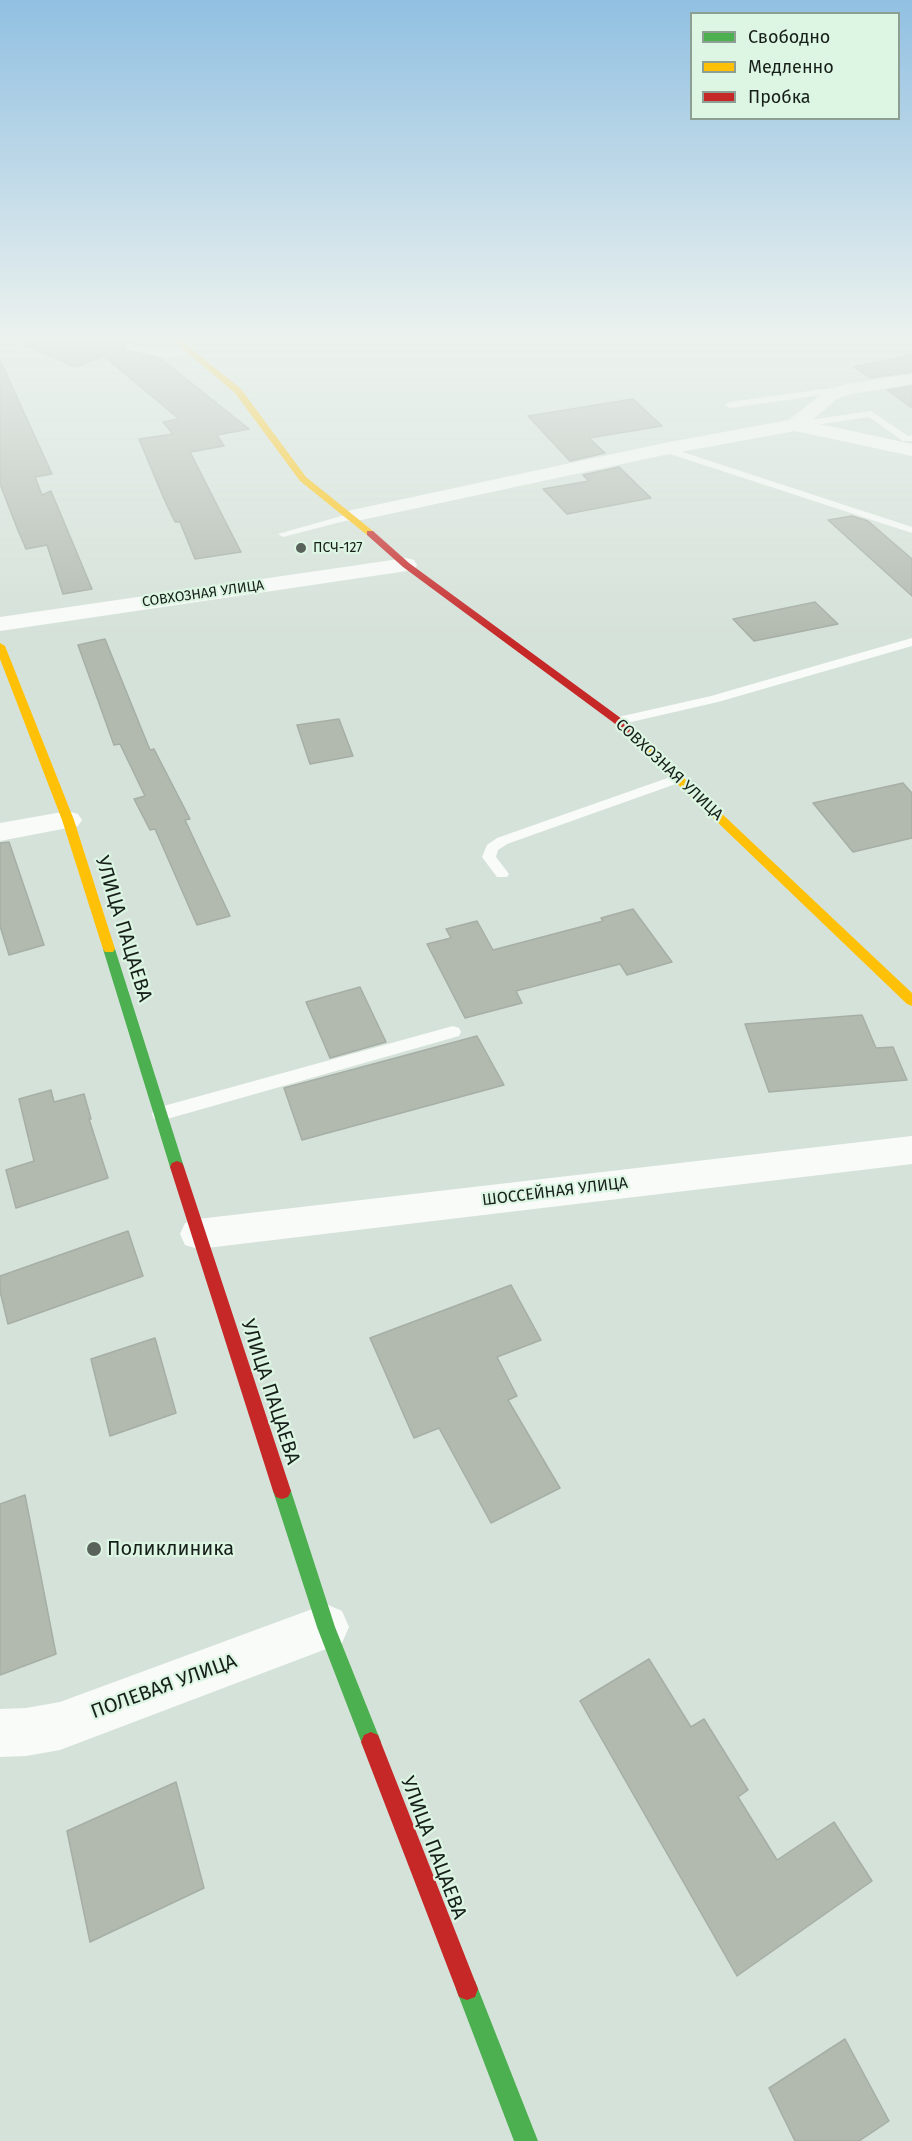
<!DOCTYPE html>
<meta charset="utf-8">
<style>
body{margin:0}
#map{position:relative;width:912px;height:2141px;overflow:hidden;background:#d5e2d9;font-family:"Fira Sans",sans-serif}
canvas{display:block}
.legend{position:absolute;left:690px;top:12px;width:210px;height:108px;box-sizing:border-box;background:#ddf5e3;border:2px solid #8d9f92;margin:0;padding:8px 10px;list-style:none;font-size:18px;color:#161f19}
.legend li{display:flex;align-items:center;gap:12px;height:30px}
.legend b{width:30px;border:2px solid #8d9f92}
</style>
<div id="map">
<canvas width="912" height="2141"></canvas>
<ul class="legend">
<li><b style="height:8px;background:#4caf50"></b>Свободно</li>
<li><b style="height:8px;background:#ffc107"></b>Медленно</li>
<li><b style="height:8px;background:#c62828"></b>Пробка</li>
</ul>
</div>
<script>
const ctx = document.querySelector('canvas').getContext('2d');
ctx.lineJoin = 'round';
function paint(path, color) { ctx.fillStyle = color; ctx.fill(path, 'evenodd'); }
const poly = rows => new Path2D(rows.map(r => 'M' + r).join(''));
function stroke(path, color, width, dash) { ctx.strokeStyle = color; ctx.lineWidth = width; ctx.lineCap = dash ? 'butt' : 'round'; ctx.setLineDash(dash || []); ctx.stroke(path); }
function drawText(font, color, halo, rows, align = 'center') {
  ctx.font = font + ' "Fira Sans",sans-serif'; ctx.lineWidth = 4.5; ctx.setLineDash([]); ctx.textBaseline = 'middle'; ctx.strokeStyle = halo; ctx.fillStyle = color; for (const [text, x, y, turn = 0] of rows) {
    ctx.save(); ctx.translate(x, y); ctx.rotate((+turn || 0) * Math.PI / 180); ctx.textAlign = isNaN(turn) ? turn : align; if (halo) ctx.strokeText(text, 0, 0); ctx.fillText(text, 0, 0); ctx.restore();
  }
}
const building = poly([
 [10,338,142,338,143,341,138,343,126,343,125,350,160,358,249,429,217,435,224,446,190,452,241,552,195,559,180,522,175,522,164,499,139,439,173,434,163,422,179,419,104,356,75,367,10,338],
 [912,355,912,372,870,378,854,367,912,355],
 [0,360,52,474,35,477,42,495,51,491,92,589,63,594,47,545,26,549,17,528,0,484,0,360],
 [912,386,912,408,887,390,912,386],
 [633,399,662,426,589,438,605,453,570,461,528,416,633,399],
 [619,467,651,498,567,514,543,489,589,481,583,475,619,467],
 [852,516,868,521,912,559,912,596,828,520,852,516],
 [815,602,838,624,754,641,733,619,815,602],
 [105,639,150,750,154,749,190,819,185,820,230,916,197,925,155,829,150,830,134,799,145,796,120,744,114,745,78,645,105,639],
 [339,719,353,756,310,764,297,725,339,719],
 [903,783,912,793,912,838,853,852,813,803,903,783],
 [9,842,44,945,9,955,0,926,0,843,9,842],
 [633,909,672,962,627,975,620,964,516,991,522,1003,465,1018,427,944,451,938,446,929,477,921,493,950,603,921,601,918,633,909],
 [360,987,386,1042,330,1058,306,1002,360,987],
 [862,1015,876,1048,893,1047,907,1080,769,1092,745,1024,862,1015],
 [477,1036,504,1085,302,1140,284,1088,477,1036],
 [51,1090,54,1102,84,1094,91,1119,89,1119,108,1178,16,1208,6,1170,34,1161,19,1099,51,1090],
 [128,1231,143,1276,8,1324,0,1291,0,1276,128,1231],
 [511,1285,541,1340,497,1357,517,1396,508,1400,560,1488,491,1523,439,1428,414,1438,370,1338,511,1285],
 [155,1338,176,1413,110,1436,91,1359,155,1338],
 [25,1495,56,1654,0,1675,0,1504,25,1495],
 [649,1659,691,1727,704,1719,748,1790,738,1797,777,1860,834,1822,872,1881,737,1976,580,1701,649,1659],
 [176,1782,204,1888,90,1942,67,1831,176,1782],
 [845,2039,889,2121,859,2141,795,2141,769,2088,845,2039]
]);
const lane = poly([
 [130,344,172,352,190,349,194,352,172,358,127,349,127,345,130,344],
 [846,386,851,389,849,391,730,408,725,405,730,402,846,386],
 [871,411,908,436,912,435,912,441,903,441,869,417,795,428,790,425,795,422,871,411],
 [661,447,667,447,912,527,912,533,661,451,661,447],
 [352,513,357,516,356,518,283,537,278,534,352,513],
 [912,638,912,646,718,702,618,725,612,721,614,718,711,696,912,638],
 [679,774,686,778,684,781,507,844,498,850,496,857,509,874,507,877,497,877,482,857,487,845,497,838,679,774],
 [453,1026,459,1028,461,1032,459,1036,160,1121,154,1119,152,1114,154,1109,160,1107,453,1026]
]);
const street = poly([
 [912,374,912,384,851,394,837,399,810,422,912,444,912,456,795,431,664,455,352,522,345,520,342,516,345,512,352,510,664,443,789,420,825,391,847,384,912,374],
 [406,558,414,560,417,565,414,570,0,631,0,617,406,558],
 [68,811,78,814,82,820,78,826,0,841,0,823,68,811],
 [912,1136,912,1164,198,1249,185,1245,180,1234,185,1223,198,1219,912,1136],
 [326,1604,342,1611,349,1627,342,1643,60,1750,26,1756,0,1757,0,1709,26,1708,60,1702,326,1604]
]);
const fast = poly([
 [109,945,115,949,184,1167,182,1171,177,1173,172,1171,170,1167,103,949,109,945],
 [282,1483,288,1485,291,1491,335,1627,381,1742,378,1749,371,1752,364,1749,317,1627,273,1491,276,1485,282,1483],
 [467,1978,475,1981,538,2141,514,2141,456,1989,459,1981,467,1978]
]);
const slow = poly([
 [170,338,178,338,241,389,306,477,373,531,373,535,367,535,300,481,235,393,170,338],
 [0,643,5,646,74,820,115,949,113,952,105,952,103,949,62,820,0,659,0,643],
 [645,744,649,745,912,993,912,1006,907,1004,641,749,640,747,645,744]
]);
const jam = poly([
 [367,531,373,531,409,563,622,719,649,745,649,749,641,749,614,723,403,567,367,535,367,531],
 [177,1161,182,1163,184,1167,291,1491,288,1497,282,1499,276,1497,273,1491,170,1167,172,1163,177,1161],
 [371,1732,378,1735,478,1989,475,1997,467,2000,459,1997,456,1989,361,1742,364,1735,371,1732]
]);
const markers = [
 [301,548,6,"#59635c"],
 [94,1549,8,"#59635c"]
];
const farPoinames = [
 ["ПСЧ-127",313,548]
];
const farStreetnames = [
 ["СОВХОЗНАЯ УЛИЦА",203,594,-8]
];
const streetNames = [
 ["СОВХОЗНАЯ УЛИЦА",669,770,43],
 ["ШОССЕЙНАЯ УЛИЦА",555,1192,-7]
];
const nearStreetnames = [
 ["УЛИЦА ПАЦАЕВА",123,929,73],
 ["УЛИЦА ПАЦАЕВА",270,1392,72],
 ["ПОЛЕВАЯ УЛИЦА",164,1687,-20],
 ["УЛИЦА ПАЦАЕВА",433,1848,69]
];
const nearPoinames = [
 ["Поликлиника",107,1549]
];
paint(building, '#b2bab0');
stroke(building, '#a6aea5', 1.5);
paint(lane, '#f9fbf9');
paint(street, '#f9fbf9');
paint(fast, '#4caf50');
paint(slow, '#ffc107');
paint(jam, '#c62828');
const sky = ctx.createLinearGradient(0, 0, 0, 638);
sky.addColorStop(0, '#91c0e2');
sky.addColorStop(0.53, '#ecf2ee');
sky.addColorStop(1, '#ecf2ee00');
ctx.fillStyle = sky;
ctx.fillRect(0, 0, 912, 638);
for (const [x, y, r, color] of markers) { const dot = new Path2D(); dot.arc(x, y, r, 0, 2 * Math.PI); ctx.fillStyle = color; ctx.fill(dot); stroke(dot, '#ddf5e3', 2); }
drawText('14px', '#161f19', '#ddf5e3', farPoinames, 'left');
drawText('14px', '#161f19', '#ddf5e3', farStreetnames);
drawText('16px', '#161f19', '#ddf5e3', streetNames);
drawText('20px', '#161f19', '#ddf5e3', nearStreetnames);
drawText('20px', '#161f19', '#ddf5e3', nearPoinames, 'left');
</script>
